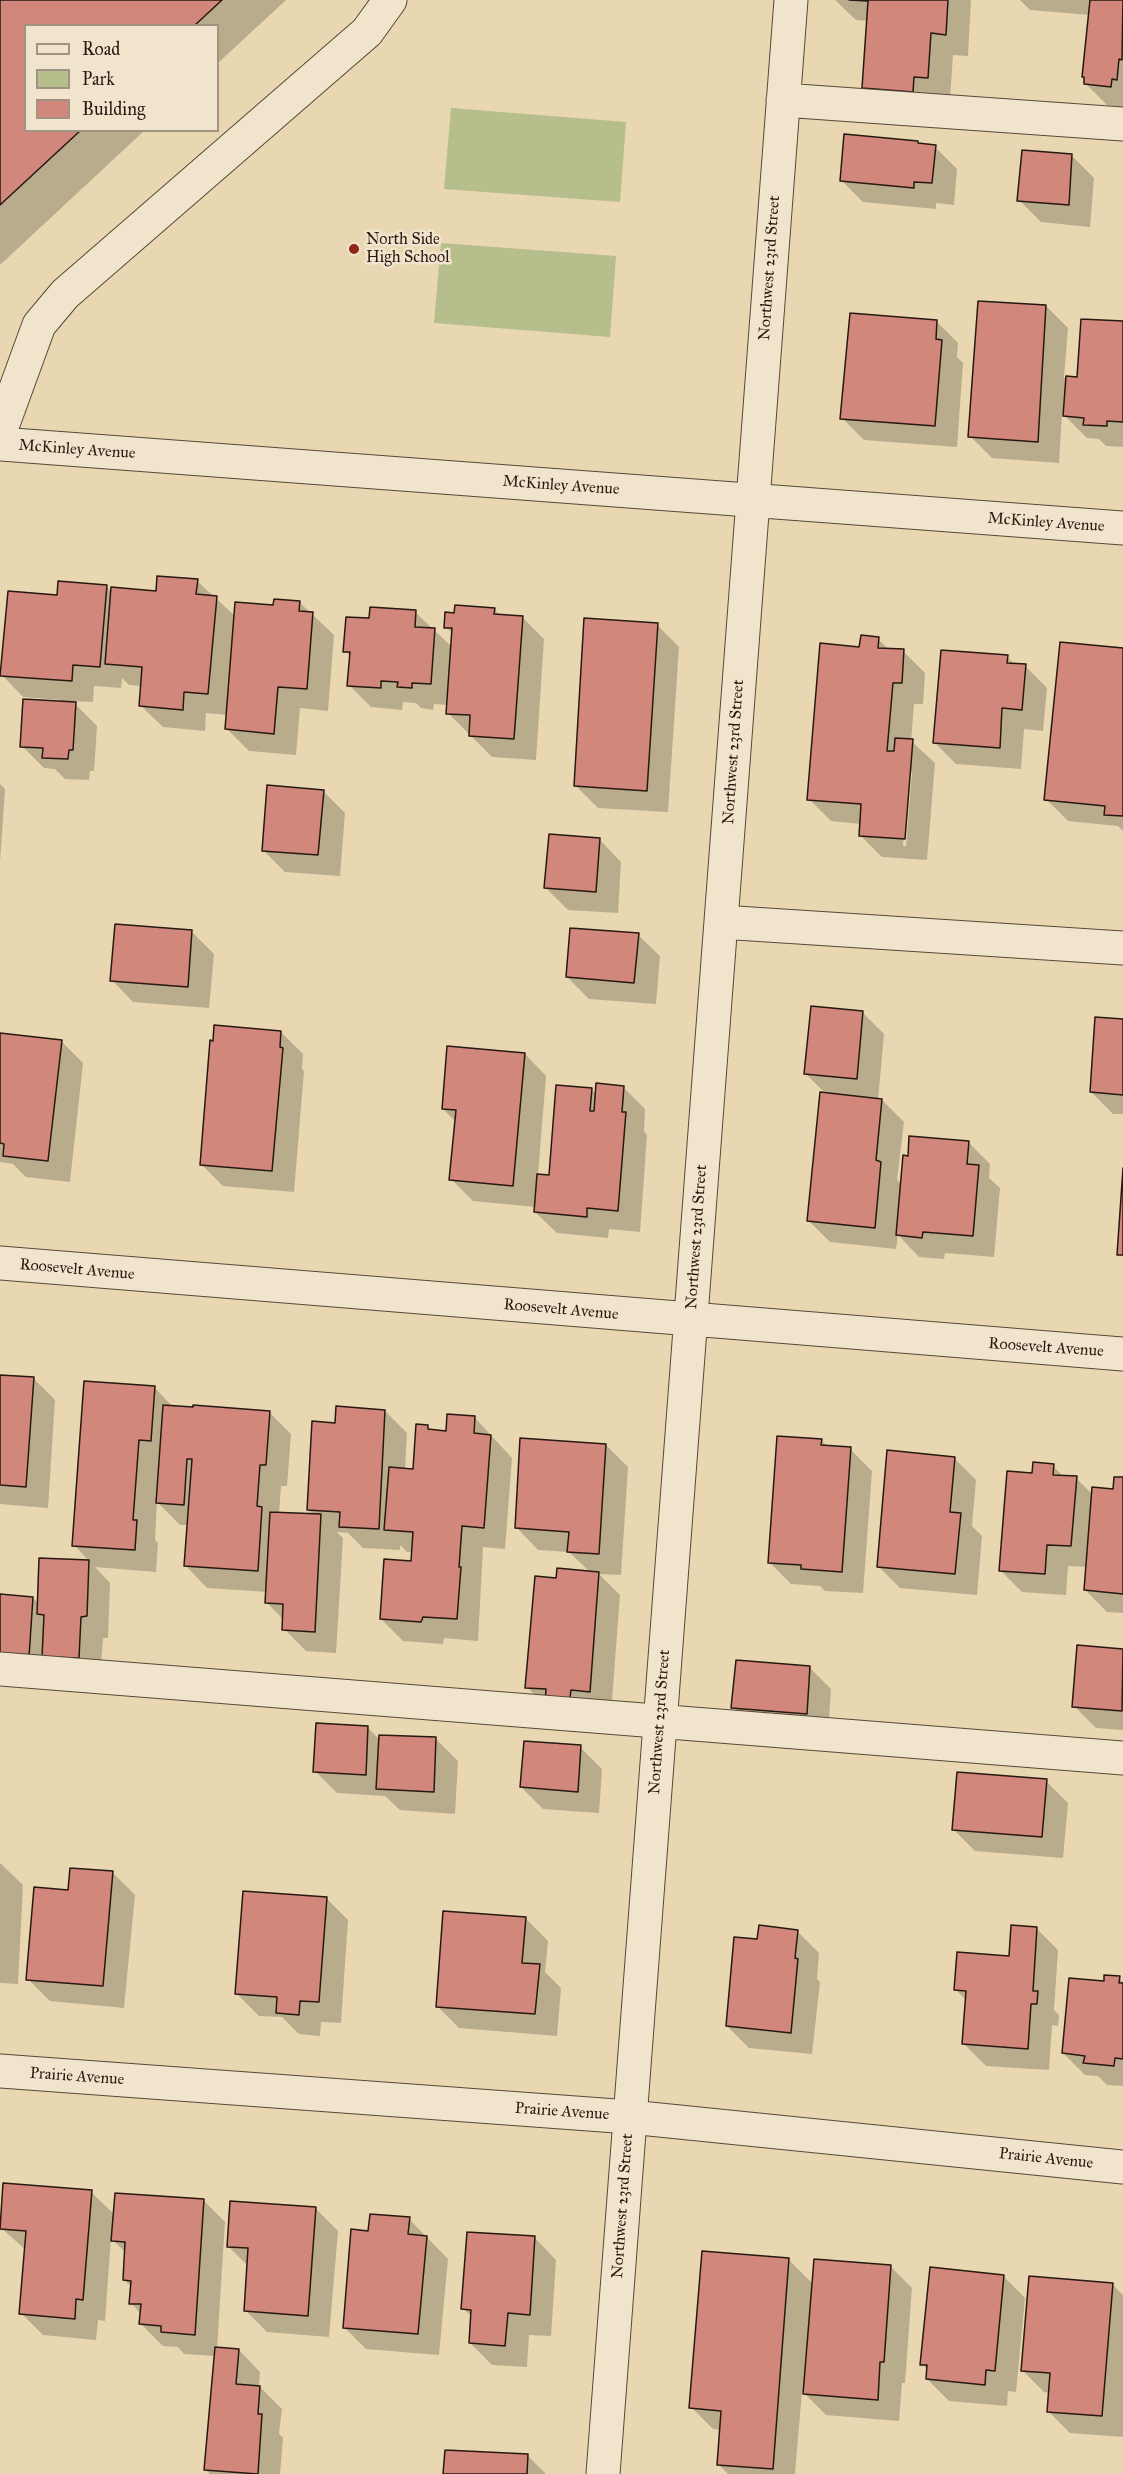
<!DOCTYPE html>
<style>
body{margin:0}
#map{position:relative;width:1123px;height:2474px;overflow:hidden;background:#e8d7b1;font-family:"IM FELL Great Primer",serif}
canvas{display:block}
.legend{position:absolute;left:24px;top:24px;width:195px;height:108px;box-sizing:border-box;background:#f0e5cc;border:2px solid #a09381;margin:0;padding:8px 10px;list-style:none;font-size:18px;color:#271810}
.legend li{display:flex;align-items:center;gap:12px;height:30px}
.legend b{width:30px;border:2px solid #a09381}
</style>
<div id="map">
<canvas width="1123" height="2474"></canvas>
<ul class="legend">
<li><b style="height:8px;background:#f0e5cc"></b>Road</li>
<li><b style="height:16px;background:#b6be8c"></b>Park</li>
<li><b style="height:16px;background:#d1877b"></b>Building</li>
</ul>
</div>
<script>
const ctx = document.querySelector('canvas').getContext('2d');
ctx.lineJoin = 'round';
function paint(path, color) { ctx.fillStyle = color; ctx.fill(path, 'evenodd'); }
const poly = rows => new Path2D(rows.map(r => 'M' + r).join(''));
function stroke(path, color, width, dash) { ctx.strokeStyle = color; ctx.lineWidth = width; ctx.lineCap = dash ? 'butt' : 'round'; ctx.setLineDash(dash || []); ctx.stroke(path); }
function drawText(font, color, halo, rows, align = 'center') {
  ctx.font = font + ' "IM FELL Great Primer",serif'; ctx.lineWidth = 5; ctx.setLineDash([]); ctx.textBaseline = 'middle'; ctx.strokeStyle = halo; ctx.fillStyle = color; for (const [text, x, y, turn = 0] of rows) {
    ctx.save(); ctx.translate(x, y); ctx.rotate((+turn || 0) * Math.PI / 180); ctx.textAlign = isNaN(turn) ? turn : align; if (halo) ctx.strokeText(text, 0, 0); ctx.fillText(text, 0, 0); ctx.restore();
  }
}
const green = poly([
 [451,108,626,122,620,202,444,189],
 [441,243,616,256,610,337,434,323]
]);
const shadow = poly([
 [0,0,286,0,218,63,218,26,26,26,26,130,145,130,0,265],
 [835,0,971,0,968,56,953,55,950,100,885,110,863,88,868,21,856,20],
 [1020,0,1123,0,1123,107,1107,105,1085,83,1090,15,1030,10],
 [918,142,921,145,935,147,957,169,954,205,936,203,936,209,863,202,841,180],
 [1072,156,1094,178,1090,227,1041,222,1019,200],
 [1046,306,1068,328,1064,378,1079,379,1123,323,1123,447,1106,446,1099,439,1087,438,1062,413,1059,463,992,458,970,436],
 [936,321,958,343,957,357,963,363,957,447,864,440,842,418],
 [197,581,235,616,299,602,334,635,328,711,300,708,296,755,249,751,227,729,228,715,206,713,205,731,163,727,141,706,142,686,129,685,122,678,121,688,94,686,93,702,72,701,97,726,94,771,90,771,89,780,65,779,55,769,44,768,22,746,61,700,23,697,2,675,59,597,106,586,112,593,158,592],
 [494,609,501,616,522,617,544,639,536,760,492,757,448,713,448,705,434,704,433,710,421,708,416,703,403,702,402,710,371,707,349,685,351,657,345,651,371,620,415,612,452,647,453,634,446,627],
 [657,625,679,647,668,812,598,808,576,786],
 [878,639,889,650,903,651,925,673,923,704,914,704,911,741,935,763,927,860,882,857,860,835,861,824,831,821,809,799,860,649],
 [909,772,912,772,906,846,903,846],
 [1123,650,1123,831,1118,826,1068,821,1046,799],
 [1007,657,1015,665,1025,666,1047,688,1043,731,1024,729,1021,769,956,764,934,742],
 [0,784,5,789,0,862],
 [323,791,345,813,340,876,285,872,263,850],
 [600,840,621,862,618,913,568,910,546,888],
 [192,932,214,954,209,1008,133,1002,112,980],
 [638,935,660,956,656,1004,589,999,567,977],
 [862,1012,884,1034,878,1100,882,1100,904,1122,897,1180,902,1184,968,1142,990,1164,989,1178,1000,1188,994,1257,945,1253,944,1259,919,1257,898,1235,896,1249,830,1242,808,1220,826,1094,806,1074],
 [1123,1020,1123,1114,1113,1114,1091,1092],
 [281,1032,303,1054,302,1069,304,1071,294,1192,223,1186,201,1164],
 [0,1034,61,1041,83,1063,70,1182,26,1177,13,1164,0,1162],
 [525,1054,546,1076,538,1175,550,1177,591,1089,597,1095,623,1087,645,1109,644,1131,647,1135,640,1232,609,1229,608,1238,557,1233,535,1212,536,1207,473,1201,451,1179,456,1122,443,1109],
 [0,1376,33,1378,55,1400,48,1508,0,1504],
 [154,1387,174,1408,269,1412,291,1434,287,1486,281,1486,279,1514,314,1515,308,1510,337,1425,385,1411,407,1433,405,1469,415,1470,427,1427,432,1431,448,1432,475,1418,512,1458,505,1549,483,1547,478,1641,444,1638,443,1644,403,1641,381,1619,412,1563,413,1552,407,1552,400,1545,400,1550,363,1548,348,1533,337,1532,343,1538,336,1653,306,1651,284,1629,284,1620,267,1603,267,1592,207,1588,186,1566,189,1525,180,1525,157,1502,155,1540,158,1543,156,1572,95,1567,110,1583,108,1638,103,1638,100,1679,29,1677,0,1596,33,1598,39,1604,41,1559,89,1561,74,1545],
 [821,1440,828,1447,850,1449,872,1471,863,1593,825,1591,820,1586,791,1584,769,1562],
 [606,1445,628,1467,621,1575,599,1574,620,1595,611,1714,549,1709,527,1687,557,1579,590,1572,569,1552,538,1550,517,1528],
 [954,1458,976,1480,972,1526,982,1536,977,1595,900,1588,878,1566],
 [1053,1466,1064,1477,1076,1478,1093,1495,1114,1491,1123,1479,1123,1613,1107,1612,1085,1590,1087,1567,1068,1566,1066,1595,1022,1592,1000,1570,1033,1475],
 [1078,1646,1123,1650,1123,1730,1096,1728,1074,1706],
 [809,1667,831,1689,828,1735,755,1729,733,1707],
 [368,1728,380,1740,436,1739,458,1761,455,1814,400,1810,385,1796,337,1793,315,1771],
 [580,1747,602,1769,599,1813,543,1809,521,1787],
 [1046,1781,1068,1803,1063,1858,975,1851,953,1829],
 [0,1863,23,1885,18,1984,0,1983],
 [113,1873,135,1895,124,2008,50,2001,28,1979,69,1892],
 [326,1898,348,1920,341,2023,321,2022,320,2036,299,2034,282,2017,259,2016,237,1994],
 [526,1919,548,1941,545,1972,561,1988,557,2036,459,2028,437,2006],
 [1036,1928,1058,1950,1054,2010,1059,2015,1058,2026,1052,2025,1049,2070,986,2066,964,2044,967,2001,955,1989,1010,1958],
 [797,1931,819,1953,817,1979,820,1982,812,2054,749,2048,727,2026,758,1941],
 [1119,1978,1123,1982,1123,2086,1107,2085,1098,2076,1085,2075,1063,2053,1105,1983],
 [91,2192,115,2215,203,2200,225,2222,217,2349,239,2350,260,2372,259,2386,282,2409,279,2434,283,2438,280,2474,210,2474,206,2470,216,2356,184,2354,178,2347,163,2346,141,2324,141,2314,131,2303,132,2287,124,2280,126,2253,111,2238,105,2321,98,2320,96,2340,43,2335,21,2313,26,2250,1,2228],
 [316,2209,338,2231,329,2337,267,2332,245,2310,248,2266,228,2246],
 [409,2219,448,2259,439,2355,366,2349,344,2327,369,2233],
 [535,2238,556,2260,551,2336,529,2335,527,2367,492,2365,470,2343,472,2317,463,2308],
 [788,2259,813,2284,890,2266,912,2288,905,2383,902,2383,899,2421,826,2415,802,2391,795,2474,728,2474,719,2465,721,2430,713,2429,691,2407],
 [1003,2276,1025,2298,1016,2392,1008,2391,1007,2406,949,2401,927,2379,928,2370,922,2364],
 [1112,2284,1123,2295,1123,2437,1070,2433,1048,2411,1050,2393,1044,2392,1022,2370],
 [528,2456,546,2474,445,2474]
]);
const building = poly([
 [0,0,222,0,194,26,26,26,26,130,81,130,0,205,0,0],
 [849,0,948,0,946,35,931,33,928,78,914,77,913,92,862,88,868,1,849,0],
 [1090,0,1123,0,1122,60,1119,59,1117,80,1112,79,1111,87,1084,84,1084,77,1082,77,1090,0],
 [844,134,918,141,918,143,936,145,932,183,914,182,914,188,840,181,844,134],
 [1022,150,1072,154,1069,205,1017,201,1022,150],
 [978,301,1046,305,1038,442,968,437,978,301],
 [850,313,937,320,936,339,942,340,935,426,840,419,850,313],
 [1081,319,1123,321,1123,422,1107,421,1107,426,1083,425,1084,418,1063,416,1066,376,1077,377,1081,319],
 [157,576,198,579,196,594,217,596,208,694,184,692,183,710,139,706,142,667,105,664,111,587,156,591,157,576],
 [58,581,107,585,100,667,73,665,72,681,0,676,8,591,57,595,58,581],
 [274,599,300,601,299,611,313,612,307,689,278,687,274,734,225,729,235,602,273,605,274,599],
 [455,605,495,608,494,614,523,616,514,739,469,736,470,715,446,714,452,628,444,628,445,612,454,613,455,605],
 [370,607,416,610,415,627,435,628,431,684,412,683,412,688,397,687,398,682,381,681,381,688,347,686,350,652,343,652,346,617,369,618,370,607],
 [584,618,658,623,647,791,574,786,584,618],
 [861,635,879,637,878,648,904,649,902,683,893,683,887,751,894,751,895,738,913,739,905,839,859,836,861,804,807,800,820,643,859,647,861,635],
 [1060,642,1123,648,1123,816,1104,815,1105,806,1044,800,1060,642],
 [941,650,1008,655,1007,663,1026,664,1022,710,1002,708,1000,748,933,743,941,650],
 [23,699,76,702,73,750,69,750,68,759,42,758,43,748,20,747,23,699],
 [267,785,324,790,318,855,262,851,267,785],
 [549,834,600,838,596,892,544,888,549,834],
 [115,924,192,930,188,987,110,981,115,924],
 [570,928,639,933,634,983,566,977,570,928],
 [811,1006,863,1011,857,1079,804,1074,811,1006],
 [1095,1017,1123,1019,1123,1095,1090,1092,1095,1017],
 [214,1025,281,1031,280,1047,283,1048,272,1171,200,1165,210,1040,213,1041,214,1025],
 [0,1033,62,1040,48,1161,3,1156,4,1144,0,1143,0,1033],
 [447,1046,525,1053,513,1186,449,1180,456,1110,442,1109,447,1046],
 [596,1083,624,1086,622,1112,626,1112,618,1211,587,1208,587,1217,534,1212,537,1174,549,1175,556,1085,592,1088,590,1111,594,1111,596,1083],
 [820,1092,882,1099,876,1160,881,1162,875,1228,807,1221,820,1092],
 [909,1136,969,1141,967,1164,979,1165,973,1236,923,1232,922,1238,896,1235,903,1155,908,1156,909,1136],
 [1123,1168,1123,1255,1117,1255,1123,1168],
 [0,1375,34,1377,26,1487,0,1485,0,1375],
 [84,1381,155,1386,151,1441,139,1440,133,1520,137,1520,135,1550,72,1546,84,1381],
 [163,1405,193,1407,193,1405,270,1411,266,1465,260,1465,257,1506,262,1507,258,1571,184,1566,192,1459,187,1459,184,1505,156,1503,163,1405],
 [336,1406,385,1410,379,1529,339,1527,340,1512,307,1510,312,1421,335,1423,336,1406],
 [447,1414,475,1416,474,1433,491,1435,484,1528,462,1526,459,1567,461,1567,457,1619,423,1617,421,1622,380,1619,384,1559,411,1561,413,1532,384,1530,389,1467,413,1469,416,1424,428,1425,428,1429,446,1431,447,1414],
 [777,1436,822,1439,821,1445,851,1447,842,1572,801,1569,801,1565,768,1563,777,1436],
 [520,1438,606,1444,599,1554,567,1552,569,1532,515,1528,520,1438],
 [887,1450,955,1457,950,1512,961,1513,955,1574,877,1567,887,1450],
 [1033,1462,1054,1464,1053,1475,1077,1476,1071,1546,1047,1545,1045,1574,999,1571,1007,1471,1032,1473,1033,1462],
 [1114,1477,1123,1477,1123,1594,1084,1590,1092,1487,1113,1489,1114,1477],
 [270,1512,321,1514,315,1632,282,1630,283,1604,265,1603,270,1512],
 [39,1558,89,1560,87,1616,81,1617,79,1658,42,1657,44,1615,37,1614,39,1558],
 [557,1568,599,1572,590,1692,571,1690,569,1705,545,1703,546,1689,525,1688,535,1576,556,1578,557,1568],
 [0,1594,33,1597,29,1657,0,1660,0,1594],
 [1077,1645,1123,1649,1122,1711,1072,1707,1077,1645],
 [736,1660,810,1666,807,1714,731,1708,736,1660],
 [316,1723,368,1726,366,1775,313,1772,316,1723],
 [379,1735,436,1737,434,1792,376,1789,379,1735],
 [524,1741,581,1745,578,1792,520,1787,524,1741],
 [957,1772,1047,1779,1042,1837,952,1830,957,1772],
 [70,1868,113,1871,103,1986,26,1980,34,1887,68,1890,70,1868],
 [243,1891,327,1897,319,2002,300,2001,299,2015,276,2013,277,1997,235,1994,243,1891],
 [443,1911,526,1917,522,1963,540,1964,535,2014,436,2007,443,1911],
 [759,1925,798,1930,795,1958,798,1959,791,2033,726,2026,734,1937,757,1939,759,1925],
 [1011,1925,1037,1927,1033,1991,1038,1991,1037,2004,1031,2004,1028,2049,962,2044,966,1991,954,1990,957,1952,1009,1956,1011,1925],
 [1104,1975,1120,1976,1119,1983,1123,1983,1123,2059,1115,2058,1114,2066,1083,2063,1085,2056,1062,2053,1069,1978,1104,1981,1104,1975],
 [3,2183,92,2190,83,2300,76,2299,75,2319,19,2314,26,2231,0,2229,3,2183],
 [115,2193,204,2199,195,2335,161,2332,161,2326,139,2324,141,2304,129,2304,131,2281,123,2280,125,2242,111,2241,115,2193],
 [230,2201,316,2207,308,2316,244,2311,248,2248,227,2247,230,2201],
 [370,2214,410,2217,408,2234,427,2236,418,2334,343,2328,351,2229,368,2231,370,2214],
 [467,2232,535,2236,530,2315,508,2313,505,2346,469,2343,471,2310,461,2309,467,2232],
 [702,2251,789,2258,773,2469,717,2465,721,2411,689,2408,702,2251],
 [814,2259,891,2265,884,2362,880,2362,878,2400,803,2394,814,2259],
 [930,2267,1004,2275,995,2371,986,2370,985,2385,926,2379,927,2365,920,2365,930,2267],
 [1029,2276,1113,2283,1102,2416,1047,2412,1050,2373,1021,2371,1029,2276],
 [215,2347,239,2349,236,2384,260,2386,258,2414,262,2414,258,2474,204,2470,215,2347],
 [445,2450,528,2454,527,2474,443,2474,445,2450]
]);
const minor = poly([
 [783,100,1123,124],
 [0,432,39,325,65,294,367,32,390,0],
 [0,444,1123,528],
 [721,922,1123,948],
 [0,1263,1123,1354],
 [0,1669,1123,1758],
 [0,2071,630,2117,1123,2167],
 [603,2474,791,0]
]);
const markers = [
 [354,249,6,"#8f2418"]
];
const poiNames = [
 ["North Side",366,240],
 ["High School",366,258]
];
const streetNames = [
 ["Northwest 23rd Street",770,268,-86],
 ["McKinley Avenue",77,450,4],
 ["McKinley Avenue",561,486,4],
 ["McKinley Avenue",1046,523,4],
 ["Northwest 23rd Street",734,752,-86],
 ["Northwest 23rd Street",697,1237,-86],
 ["Roosevelt Avenue",77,1270,5],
 ["Roosevelt Avenue",561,1310,5],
 ["Roosevelt Avenue",1046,1348,4],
 ["Northwest 23rd Street",660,1722,-86],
 ["Prairie Avenue",77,2077,4],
 ["Prairie Avenue",562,2112,4],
 ["Prairie Avenue",1046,2159,6],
 ["Northwest 23rd Street",623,2206,-86]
];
paint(green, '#b6be8c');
paint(shadow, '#0003');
paint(building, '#d1877b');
stroke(building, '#271810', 1.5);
stroke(minor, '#574838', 35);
stroke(minor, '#f0e5cc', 33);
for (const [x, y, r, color] of markers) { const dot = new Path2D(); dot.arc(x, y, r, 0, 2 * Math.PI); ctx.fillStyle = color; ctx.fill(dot); stroke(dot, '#f0e5cc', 2); }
drawText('16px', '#271810', '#f0e5cc', poiNames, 'left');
drawText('16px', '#271810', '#f0e5cc', streetNames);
</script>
